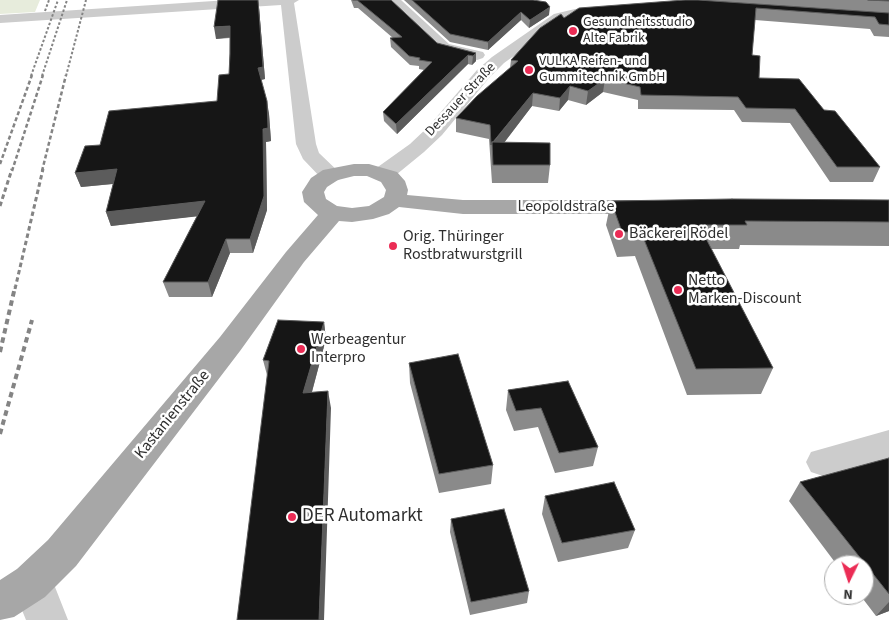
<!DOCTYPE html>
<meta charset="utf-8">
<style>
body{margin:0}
#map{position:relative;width:889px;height:620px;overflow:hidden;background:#fff;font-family:"Source Sans 3",sans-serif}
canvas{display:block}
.north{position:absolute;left:824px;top:555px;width:50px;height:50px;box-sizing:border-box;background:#fff;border:1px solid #acacac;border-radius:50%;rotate:184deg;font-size:14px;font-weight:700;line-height:20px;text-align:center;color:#2f2f2f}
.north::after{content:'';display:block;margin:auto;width:18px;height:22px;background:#eb2c55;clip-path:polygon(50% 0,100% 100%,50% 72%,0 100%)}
</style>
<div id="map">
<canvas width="889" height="620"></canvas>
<div class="north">N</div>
</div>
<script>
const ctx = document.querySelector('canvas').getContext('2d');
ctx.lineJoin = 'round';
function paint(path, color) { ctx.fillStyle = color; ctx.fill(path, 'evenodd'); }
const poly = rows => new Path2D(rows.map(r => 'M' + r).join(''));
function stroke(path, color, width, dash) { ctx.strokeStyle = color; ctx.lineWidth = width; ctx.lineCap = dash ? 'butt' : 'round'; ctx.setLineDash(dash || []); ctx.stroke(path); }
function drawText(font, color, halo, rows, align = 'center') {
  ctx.font = font + ' "Source Sans 3",sans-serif'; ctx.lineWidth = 5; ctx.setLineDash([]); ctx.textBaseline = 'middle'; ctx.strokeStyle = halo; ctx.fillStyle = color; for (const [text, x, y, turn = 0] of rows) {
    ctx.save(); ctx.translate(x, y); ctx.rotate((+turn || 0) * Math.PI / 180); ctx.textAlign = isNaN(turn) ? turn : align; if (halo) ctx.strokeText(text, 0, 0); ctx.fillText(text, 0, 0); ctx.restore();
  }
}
const green = poly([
 [0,0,40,0,35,12,0,14]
]);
const minor = poly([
 [229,0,299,0,294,3,316,144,319,153,342,175,339,180,331,181,323,180,303,159,296,144,281,5,0,23,0,15,229,0],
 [386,0,401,0,449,44,483,52,485,55,483,58,477,60,438,50,386,0],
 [607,6,612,7,614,10,612,13,564,20,504,63,489,78,442,135,424,152,391,179,383,180,375,179,372,174,375,169,410,144,428,127,477,70,492,57,554,14,575,9,607,6],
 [889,430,889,458,823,476,811,472,806,462,811,452,889,430],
 [31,564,45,569,55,587,68,620,26,620,11,583,17,569,31,564]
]);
const major = poly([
 [354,164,369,164,397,172,405,181,408,190,407,195,463,200,648,200,656,202,659,207,656,212,648,214,463,214,399,207,389,214,373,219,352,222,339,221,304,262,240,351,76,566,45,597,14,617,0,620,0,580,17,569,48,540,220,337,286,252,318,215,304,202,302,192,311,178,323,170,354,164],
 [354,176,367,176,381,182,386,190,384,197,369,206,352,208,337,206,326,199,324,192,327,187,338,180,354,176]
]);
const railFar3 = poly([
 [45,11,49,0],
 [31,76,58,0],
 [42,76,67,0],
 [66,76,86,0]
]);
const railFar2 = poly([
 [0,164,32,75],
 [12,171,43,75],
 [42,171,66,75]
]);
const railFar1 = poly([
 [0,206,12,169],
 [15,289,43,169]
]);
const rail = poly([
 [0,352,15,287],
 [0,434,32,320]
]);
const wall = poly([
 [351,0,391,0,437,43,476,53,476,61,472,65,468,64,397,134,384,121,383,112,424,70,419,69,419,66,410,65,391,47,390,38,393,38,358,8,354,8],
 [404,0,533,0,549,15,529,28,521,20,488,50,450,42],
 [700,0,889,0,889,37,874,36,870,29,755,20,752,55,759,78,824,110,880,167,873,182,830,182,790,123,742,122,734,110,638,109,638,100,603,92,586,105,568,100,559,111,532,106,504,143,550,165,548,183,492,183,489,139,456,132,456,118,510,68,511,60,564,18],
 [259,8,265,79,261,80,269,114,271,141,266,142,267,210,253,253,230,253,212,297,169,297,163,282,197,216,111,226,106,212,113,184,81,187,75,173,100,145,217,101,229,74,230,38,216,39],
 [889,200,889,246,740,245,739,249,711,249,773,368,761,394,687,395,635,256,617,257,606,225,611,201],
 [324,322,326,339,312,392,331,408,267,375,263,360],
 [409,363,493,465,491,484,439,493,410,383],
 [568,381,598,447,593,466,555,473,538,427,514,431,506,410,508,390],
 [889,458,889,611,876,616,860,595,864,595,864,565,837,565,789,501,800,482],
 [545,496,635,530,628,548,558,562,542,514],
 [451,519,529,591,527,603,470,615,450,532]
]);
const shadedWall = poly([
 [258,0,259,8,265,79,260,80,258,68],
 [550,7,549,15,529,28,530,20],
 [521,12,521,20,488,50,488,42],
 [230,26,232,37,216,39,214,27],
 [476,53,476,61,472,65,473,56],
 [468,55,468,64,397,134,396,124],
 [605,79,603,92,586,105,588,91],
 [570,86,568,100,559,111,560,98],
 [533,93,532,106,493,157,492,144],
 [267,101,269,114,271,141,266,142,267,210,253,253,250,239],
 [117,169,122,183,81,187,75,173],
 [205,201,209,215,111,226,106,212],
 [226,239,230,253,212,297,208,282],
 [324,322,326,339,307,410,303,393],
 [328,391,331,408,324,620,319,620],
 [889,602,889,611,876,616]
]);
const building = poly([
 [218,0,258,0,263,67,258,68,267,101,268,128,263,129,264,196,250,239,226,239,208,282,163,282,205,201,106,212,117,169,75,173,85,146,100,145,109,111,217,101,219,75,229,74,230,54,230,26,214,27,218,0],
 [353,0,391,0,437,43,476,53,473,56,468,55,396,124,383,112,432,62,419,60,420,58,409,56,390,38,402,37,357,0,353,0],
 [412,0,533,0,546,2,550,7,530,20,521,12,488,42,450,34,412,0],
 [684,0,698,0,889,13,889,25,879,24,875,17,756,8,752,55,760,56,759,78,799,79,824,110,835,111,880,167,837,167,795,109,746,108,738,97,641,95,640,87,605,79,588,91,570,86,560,98,533,93,493,142,492,142,491,145,490,125,456,118,477,96,518,61,511,60,540,28,561,14,564,18,579,8,684,0],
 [868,0,889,0,889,1,868,0],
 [492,142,550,143,550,165,493,165,492,142],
 [732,199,889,200,889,222,745,221,747,225,699,225,773,368,696,369,641,232,622,232,611,201,732,199],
 [278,320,324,322,303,393,328,391,319,620,237,620,269,361,263,360,278,320],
 [458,354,493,465,439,474,409,363,458,354],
 [568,381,598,447,559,453,541,408,516,411,508,390,568,381],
 [889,458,889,594,800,482,889,458],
 [614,482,635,530,562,543,545,496,614,482],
 [504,509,529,591,471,602,451,519,504,509]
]);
const markers = [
 [573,31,5,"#eb2c55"],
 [529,70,5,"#eb2c55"],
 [619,234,5,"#eb2c55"],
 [393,246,5,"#eb2c55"],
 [678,290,5,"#eb2c55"],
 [301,349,5,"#eb2c55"],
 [292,517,5,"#eb2c55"]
];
const farPoinames = [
 ["Gesundheitsstudio",583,23],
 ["Alte Fabrik",583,39],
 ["VULKA Reifen- und",539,62],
 ["Gummitechnik GmbH",539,78]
];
const farStreetnames = [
 ["Dessauer Straße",461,100,-47]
];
const streetNames = [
 ["Leopoldstraße",566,207],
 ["Kastanienstraße",173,415,-51]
];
const poiNames = [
 ["Bäckerei Rödel",629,234],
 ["Orig. Thüringer",403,237],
 ["Rostbratwurstgrill",403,255],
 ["Netto",688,281],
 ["Marken-Discount",688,299],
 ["Werbeagentur",311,340],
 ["Interpro",311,358]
];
const nearPoinames = [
 ["DER Automarkt",302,517]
];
paint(green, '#e7ecdc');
paint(minor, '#ccc');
paint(major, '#a7a7a7');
stroke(railFar3, '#848484', 2, [2.5, 2]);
stroke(railFar2, '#848484', 2.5, [4, 2.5]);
stroke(railFar1, '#848484', 3, [4.5, 3]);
stroke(rail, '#848484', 4, [5.5, 4]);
paint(wall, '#8a8a8a');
paint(shadedWall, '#5c5c5c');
paint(building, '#161616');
stroke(building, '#5c5c5c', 1);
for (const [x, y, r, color] of markers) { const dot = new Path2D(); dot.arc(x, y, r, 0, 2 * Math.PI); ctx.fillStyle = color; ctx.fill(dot); stroke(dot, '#fff', 2); }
drawText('14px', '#2f2f2f', '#fff', farPoinames, 'left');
drawText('14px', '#2f2f2f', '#fff', farStreetnames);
drawText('16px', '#2f2f2f', '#fff', streetNames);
drawText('16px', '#2f2f2f', '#fff', poiNames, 'left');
drawText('19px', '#2f2f2f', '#fff', nearPoinames, 'left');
</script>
